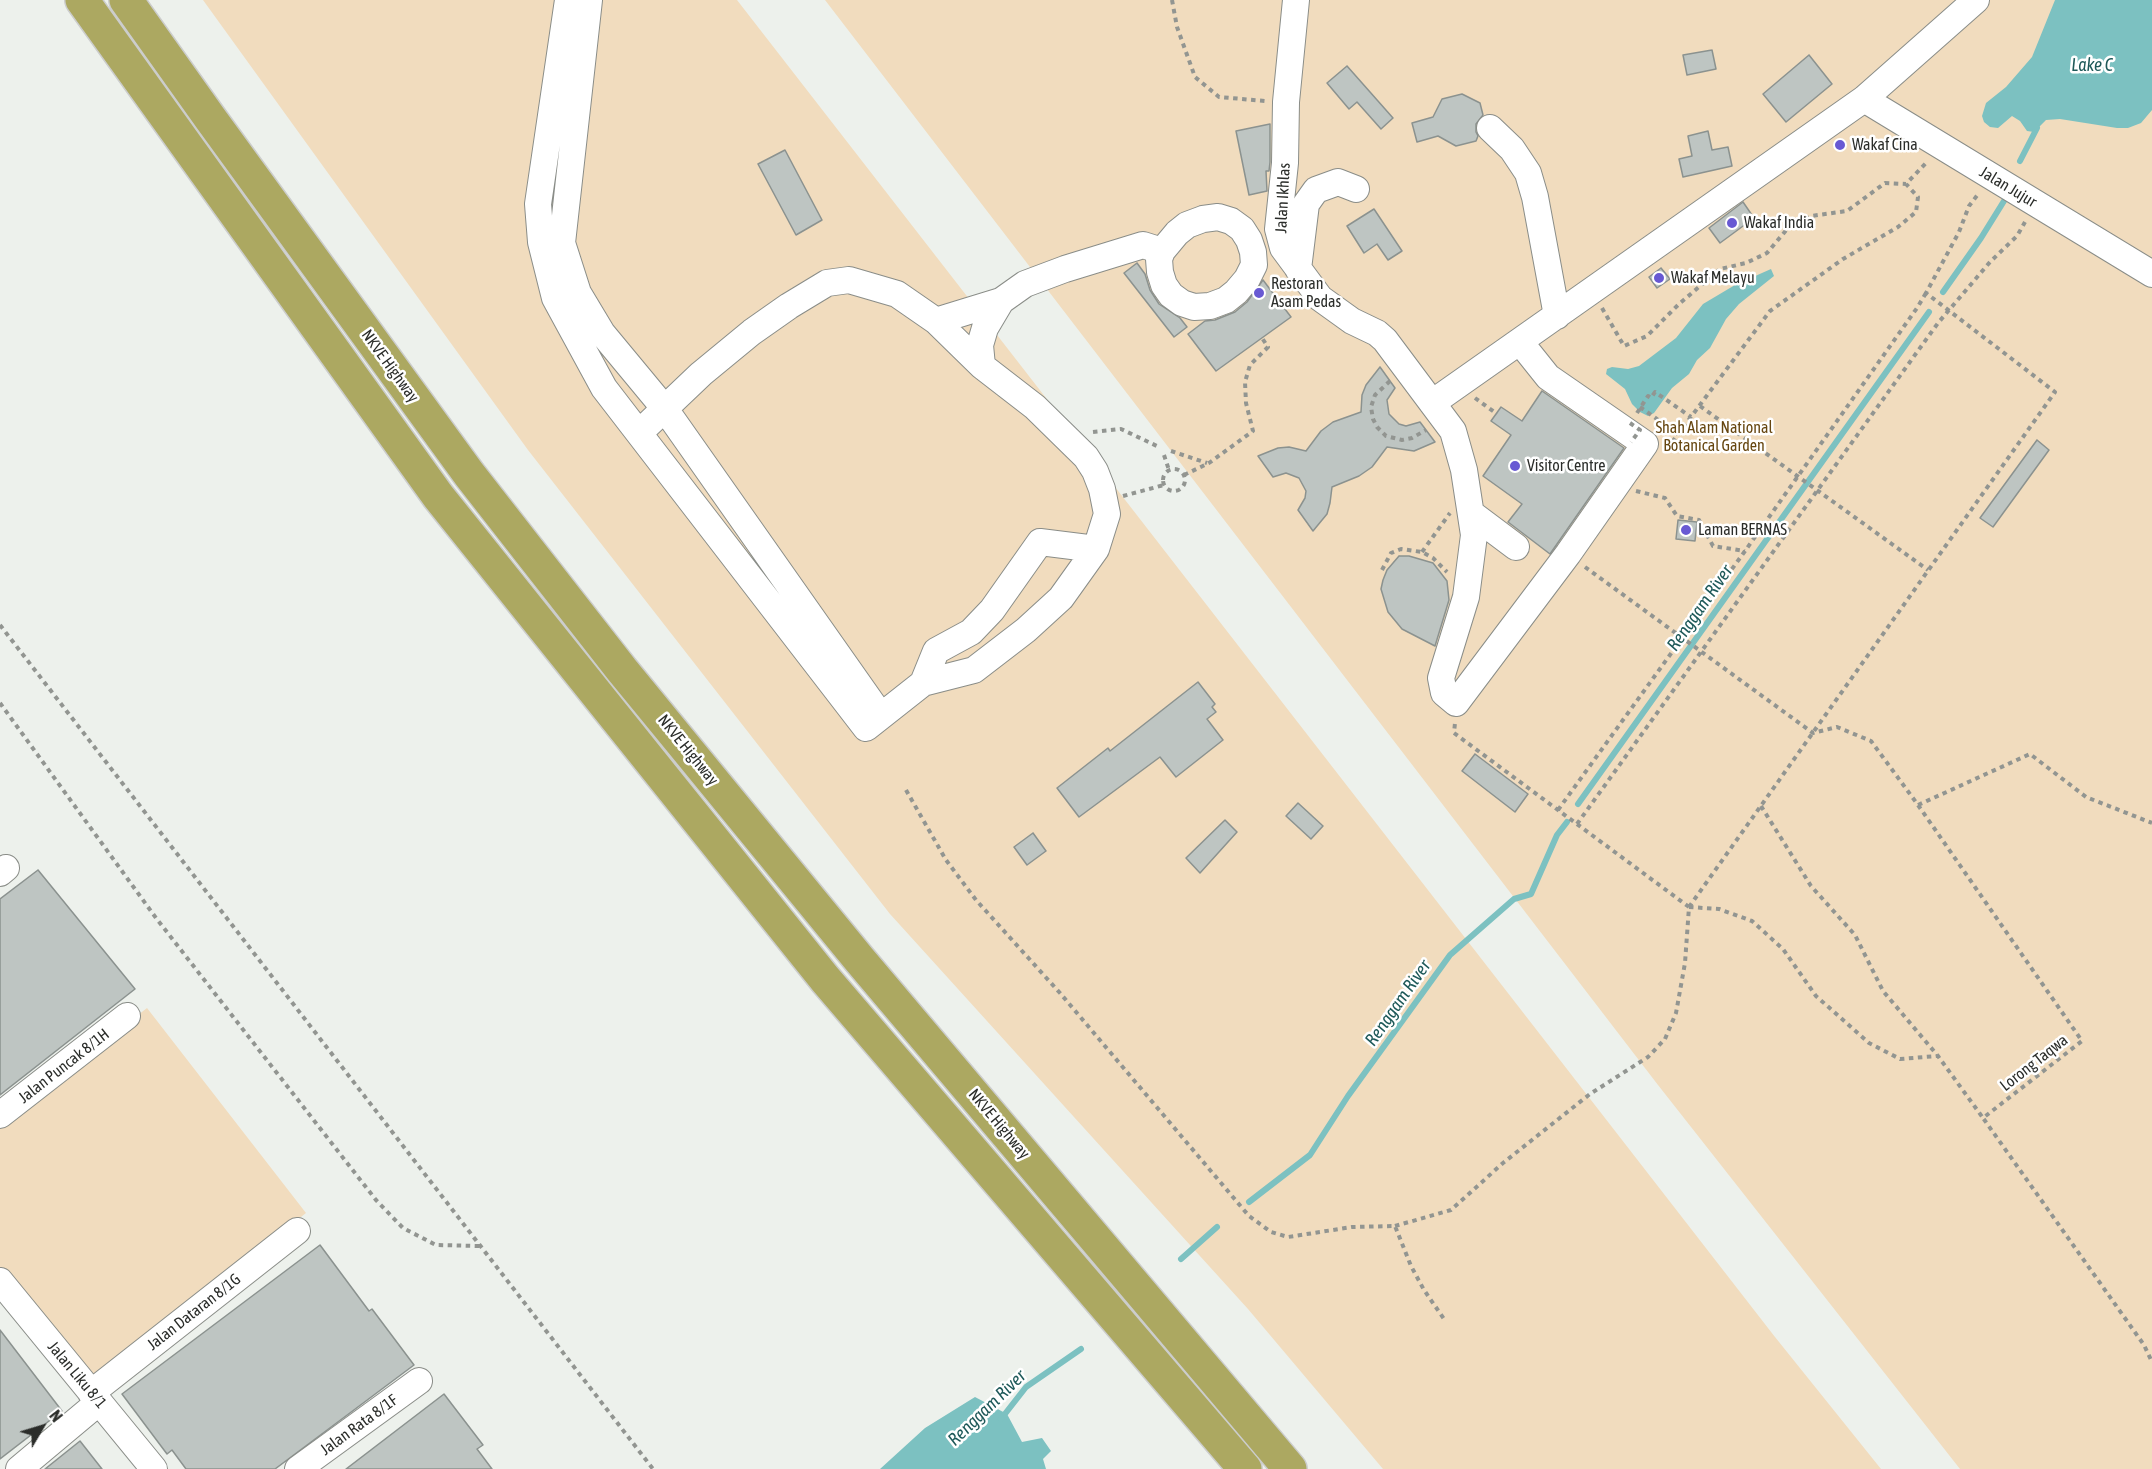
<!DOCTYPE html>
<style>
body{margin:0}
#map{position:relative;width:2152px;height:1469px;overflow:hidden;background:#edf1ec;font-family:"Asap Condensed",sans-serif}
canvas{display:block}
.north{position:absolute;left:12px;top:1397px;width:60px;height:60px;-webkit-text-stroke:4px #fff;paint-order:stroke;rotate:52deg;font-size:16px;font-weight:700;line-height:24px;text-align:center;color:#2b2d2a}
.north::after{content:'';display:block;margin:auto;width:21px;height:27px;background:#2b2d2a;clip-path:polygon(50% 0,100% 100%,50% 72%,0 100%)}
</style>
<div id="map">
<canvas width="2152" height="1469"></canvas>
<div class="north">N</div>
</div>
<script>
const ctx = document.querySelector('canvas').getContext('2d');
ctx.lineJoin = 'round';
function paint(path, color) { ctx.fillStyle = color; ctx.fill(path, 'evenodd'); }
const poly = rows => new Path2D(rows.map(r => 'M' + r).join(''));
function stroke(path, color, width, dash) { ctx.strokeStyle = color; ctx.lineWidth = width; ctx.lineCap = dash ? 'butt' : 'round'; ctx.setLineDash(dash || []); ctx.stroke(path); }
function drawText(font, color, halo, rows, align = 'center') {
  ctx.font = font + ' "Asap Condensed",sans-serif'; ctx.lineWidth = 5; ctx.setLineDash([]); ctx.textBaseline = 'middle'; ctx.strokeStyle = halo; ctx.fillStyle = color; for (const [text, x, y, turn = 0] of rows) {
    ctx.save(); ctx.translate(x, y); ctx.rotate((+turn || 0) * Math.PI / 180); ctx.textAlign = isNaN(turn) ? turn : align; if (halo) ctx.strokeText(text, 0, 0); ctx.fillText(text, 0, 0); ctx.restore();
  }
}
const green = poly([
 [203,0,737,0,1775,1337,1881,1469,1383,1469,1248,1309,890,914,528,450],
 [825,0,2152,0,2152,1469,1960,1469,1658,1085],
 [147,1008,306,1213,101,1373,89,1374,0,1275,0,1123]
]);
const water = poly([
 [2055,0,2152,0,2152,110,2141,123,2128,128,2117,128,2060,119,2046,120,2034,132,2027,131,2020,121,2012,116,1998,128,1990,127,1984,122,1982,116,1986,103,2006,87,2032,57],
 [1771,269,1774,276,1739,304,1726,319,1710,348,1697,360,1689,374,1672,388,1654,413,1648,416,1640,412,1632,404,1625,389,1606,374,1607,369,1612,367,1628,369,1639,366,1676,338,1703,304,1735,285],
 [975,1397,1007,1414,1022,1442,1042,1438,1051,1451,1043,1459,1046,1469,880,1469,925,1428]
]);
const stream = poly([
 [2020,161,2037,128],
 [1943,292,1981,238,2004,201],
 [1578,804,1929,312],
 [1249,1202,1310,1155,1348,1096,1450,955,1514,899,1531,894,1557,835,1567,822],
 [1181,1259,1217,1227],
 [1001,1419,1026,1387,1081,1349]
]);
const building = poly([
 [1712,50,1716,69,1687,75,1683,55,1712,50],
 [1809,55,1832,84,1786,122,1763,94,1809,55],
 [1347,66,1393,118,1381,129,1357,102,1349,109,1327,83,1347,66],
 [1462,94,1480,103,1483,115,1476,124,1476,132,1478,136,1476,141,1456,146,1438,136,1417,142,1412,123,1433,117,1442,99,1462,94],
 [1270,124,1270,162,1269,171,1266,171,1267,191,1249,195,1236,131,1270,124],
 [1708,131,1712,150,1728,147,1732,166,1683,177,1679,159,1692,156,1688,136,1708,131],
 [785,150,822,220,796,235,758,164,785,150],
 [1743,202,1754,218,1720,243,1709,228,1743,202],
 [1374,209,1402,251,1388,260,1377,244,1364,253,1347,226,1374,209],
 [1137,263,1145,274,1150,290,1159,304,1180,318,1187,327,1174,337,1124,273,1137,263],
 [1661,268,1670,279,1657,288,1649,277,1661,268],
 [1263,280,1291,317,1216,371,1188,334,1205,321,1215,320,1235,312,1247,302,1263,280],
 [1380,367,1395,388,1387,400,1389,414,1399,424,1406,426,1420,422,1435,442,1414,451,1387,447,1372,467,1359,476,1332,487,1330,503,1327,514,1313,531,1298,510,1305,498,1306,491,1299,478,1286,473,1273,477,1258,456,1278,448,1289,447,1306,451,1321,431,1333,422,1361,412,1362,395,1366,385,1380,367],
 [1542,391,1624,448,1550,554,1508,522,1522,504,1483,476,1511,435,1491,421,1501,407,1522,421,1542,391],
 [2037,440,2049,450,1993,527,1980,518,2037,440],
 [1678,520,1697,522,1695,541,1676,539,1678,520],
 [1399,556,1409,556,1433,563,1447,581,1449,600,1435,646,1402,629,1388,612,1381,589,1383,580,1387,570,1399,556],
 [1198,682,1215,704,1212,707,1216,712,1207,719,1223,740,1176,777,1160,757,1079,817,1057,788,1108,748,1110,751,1198,682],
 [1475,754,1528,794,1515,812,1462,771,1475,754],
 [1298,803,1323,826,1311,839,1286,816,1298,803],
 [1225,820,1237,832,1200,873,1186,858,1225,820],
 [1033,833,1046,851,1027,865,1014,847,1033,833],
 [38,870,135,989,0,1095,0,899,38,870],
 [320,1245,369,1311,372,1309,414,1365,275,1469,186,1469,172,1450,167,1454,122,1394,320,1245],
 [0,1330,62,1411,0,1459,0,1330],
 [444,1394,483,1445,477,1449,492,1469,346,1469,444,1394],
 [80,1441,102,1469,45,1469,80,1441]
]);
const path = poly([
 [1172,0,1177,27,1195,77,1219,97,1265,101],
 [1602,308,1624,346,1647,336,1679,304,1720,269,1746,263,1767,253,1788,228,1811,216,1847,211,1885,183,1906,184],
 [1390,381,1375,395,1371,407,1373,419,1377,427,1386,436,1402,440,1412,438,1426,430],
 [1475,398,1497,414],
 [1700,406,1928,570],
 [1640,407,1678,434],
 [1637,413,1648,396,1651,398,1655,392,1691,417],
 [1093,432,1121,429,1159,447],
 [1667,449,1770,311,1843,259,1898,227,1916,212,1918,197,1906,184,1927,162],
 [1171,451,1207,463],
 [1164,455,1169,470],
 '1163 480a11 11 0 1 1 22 0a11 11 0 1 1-22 0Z',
 [1184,475,1209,463,1253,431,1246,403,1245,382,1250,365,1268,347,1262,338],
 [1636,491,1665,498,1677,516,1699,520,1713,546,1745,551],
 [1123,496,1164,485],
 [1422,552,1450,513],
 [1585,567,1813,733,1837,727,1871,741,1918,805,2082,1041,1983,1118,2144,1345,2152,1362],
 [1382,570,1391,553,1401,549,1422,552,1433,558,1447,572],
 [0,625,653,1469],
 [0,703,156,918,376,1200,403,1228,436,1245,480,1246],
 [906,790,946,860,976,900,1060,993,1249,1216,1271,1232,1288,1237,1352,1227,1395,1226,1411,1266,1424,1290,1444,1319],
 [1918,805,2030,754,2086,797,2152,823],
 [1761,806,1811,886,1855,935,1883,991,1938,1056,1983,1118],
 [1558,810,1745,551,1917,308,1926,293],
 [1577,824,1938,323,1990,262,2017,236,2025,222],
 [1689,907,2055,392,1926,293,1959,232,1969,206,1979,193],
 [1689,907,1719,909,1752,921,1783,949,1816,996,1869,1043,1900,1059,1937,1056],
 [1395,1226,1451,1210,1503,1163,1590,1094,1648,1057,1665,1039,1676,1013,1685,963,1689,907,1454,733,1455,723]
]);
const minor = poly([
 [568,0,538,204,541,242,555,298,604,388,866,728,923,683,936,651,971,632,992,610,1040,542,1096,549,1107,514,1102,489,1095,471,1086,457,1035,407,982,366,936,321,897,294,849,280,827,283,789,306,752,332,701,374,639,433],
 [589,0,562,243,578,293,602,333,665,409,881,716],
 [1296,0,1286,102,1285,163,1278,229,1283,248,1320,298,1352,321,1377,333,1385,340,1453,431,1464,470,1474,535,1466,597,1441,678,1444,693,1456,703,1568,554,1645,444,1548,377,1520,342],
 [1864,99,2152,274],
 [1490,128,1512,149,1528,173,1535,197,1557,316],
 [1218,217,1231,221,1242,229,1249,240,1253,252,1254,265,1247,279,1236,292,1226,300,1210,306,1194,307,1182,303,1171,295,1164,285,1160,272,1159,259,1162,251,1177,233,1187,225,1203,219,1218,217],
 [1298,269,1306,204,1316,190,1338,182,1356,189],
 [936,321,1001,301,1025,284,1065,269,1143,245,1162,251],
 [982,366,980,345,985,328,1001,301],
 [1432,403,1864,99,1976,0],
 [1472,514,1516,547],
 [923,683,974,670,1026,630,1061,598,1096,549],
 [0,873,6,868],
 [0,1115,127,1016],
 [0,1281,154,1469],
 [91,1393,297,1231],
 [19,1469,99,1402],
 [298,1469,419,1381]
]);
const highway = poly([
 [82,0,438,496,825,979,1245,1469],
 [126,0,210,118,469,474,622,670,859,959,1290,1469]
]);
const pathBridge = poly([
 [1630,423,1640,430,1631,442]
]);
const markers = [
 [1840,145,6,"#6859d3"],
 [1732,223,6,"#6859d3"],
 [1659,278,6,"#6859d3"],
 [1259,293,6,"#6859d3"],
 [1515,466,6,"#6859d3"],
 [1686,530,6,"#6859d3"]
];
const poiNames = [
 ["Wakaf Cina",1852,145],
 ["Wakaf India",1744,223],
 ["Wakaf Melayu",1671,278],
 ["Restoran",1271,284],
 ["Asam Pedas",1271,302],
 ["Visitor Centre",1527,466],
 ["Laman BERNAS",1698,530]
];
const streetNames = [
 ["Jalan Jujur",2008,187,31],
 ["Jalan Ikhlas",1283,198,-87],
 ["NKVE Highway",390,366,54],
 ["NKVE Highway",688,750,51],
 ["Lorong Taqwa",2034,1063,-38],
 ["Jalan Puncak 8/1H",64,1066,-38],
 ["NKVE Highway",999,1124,50],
 ["Jalan Dataran 8/1G",194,1312,-38],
 ["Jalan Liku 8/1",77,1375,50],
 ["Jalan Rata 8/1F",359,1425,-36]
];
const parkNames = [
 ["Shah Alam National",1714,428],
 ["Botanical Garden",1714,446]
];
const waterNames = [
 ["Lake C",2092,65],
 ["Renggam River",1700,608,-55],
 ["Renggam River",1398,1003,-55],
 ["Renggam River",987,1408,-44]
];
paint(green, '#f1dcbe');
paint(water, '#7cc1c1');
stroke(stream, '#7cc1c1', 6);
paint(building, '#bec5c2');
stroke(building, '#8b928f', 1.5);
stroke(minor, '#8a8d88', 28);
stroke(highway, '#cccdcc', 36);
stroke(path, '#929591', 4, [4.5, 4.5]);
stroke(minor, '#fff', 26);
stroke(highway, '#aca861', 33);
stroke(pathBridge, '#929591', 4, [4.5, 4.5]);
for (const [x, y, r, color] of markers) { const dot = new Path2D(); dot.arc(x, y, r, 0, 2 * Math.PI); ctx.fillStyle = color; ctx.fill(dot); stroke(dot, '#fff', 2); }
drawText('16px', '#2b2d2a', '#fff', poiNames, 'left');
drawText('16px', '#2b2d2a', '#fff', streetNames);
drawText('16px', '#664610', '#fff', parkNames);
drawText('italic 18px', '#1e5959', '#fff', waterNames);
</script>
